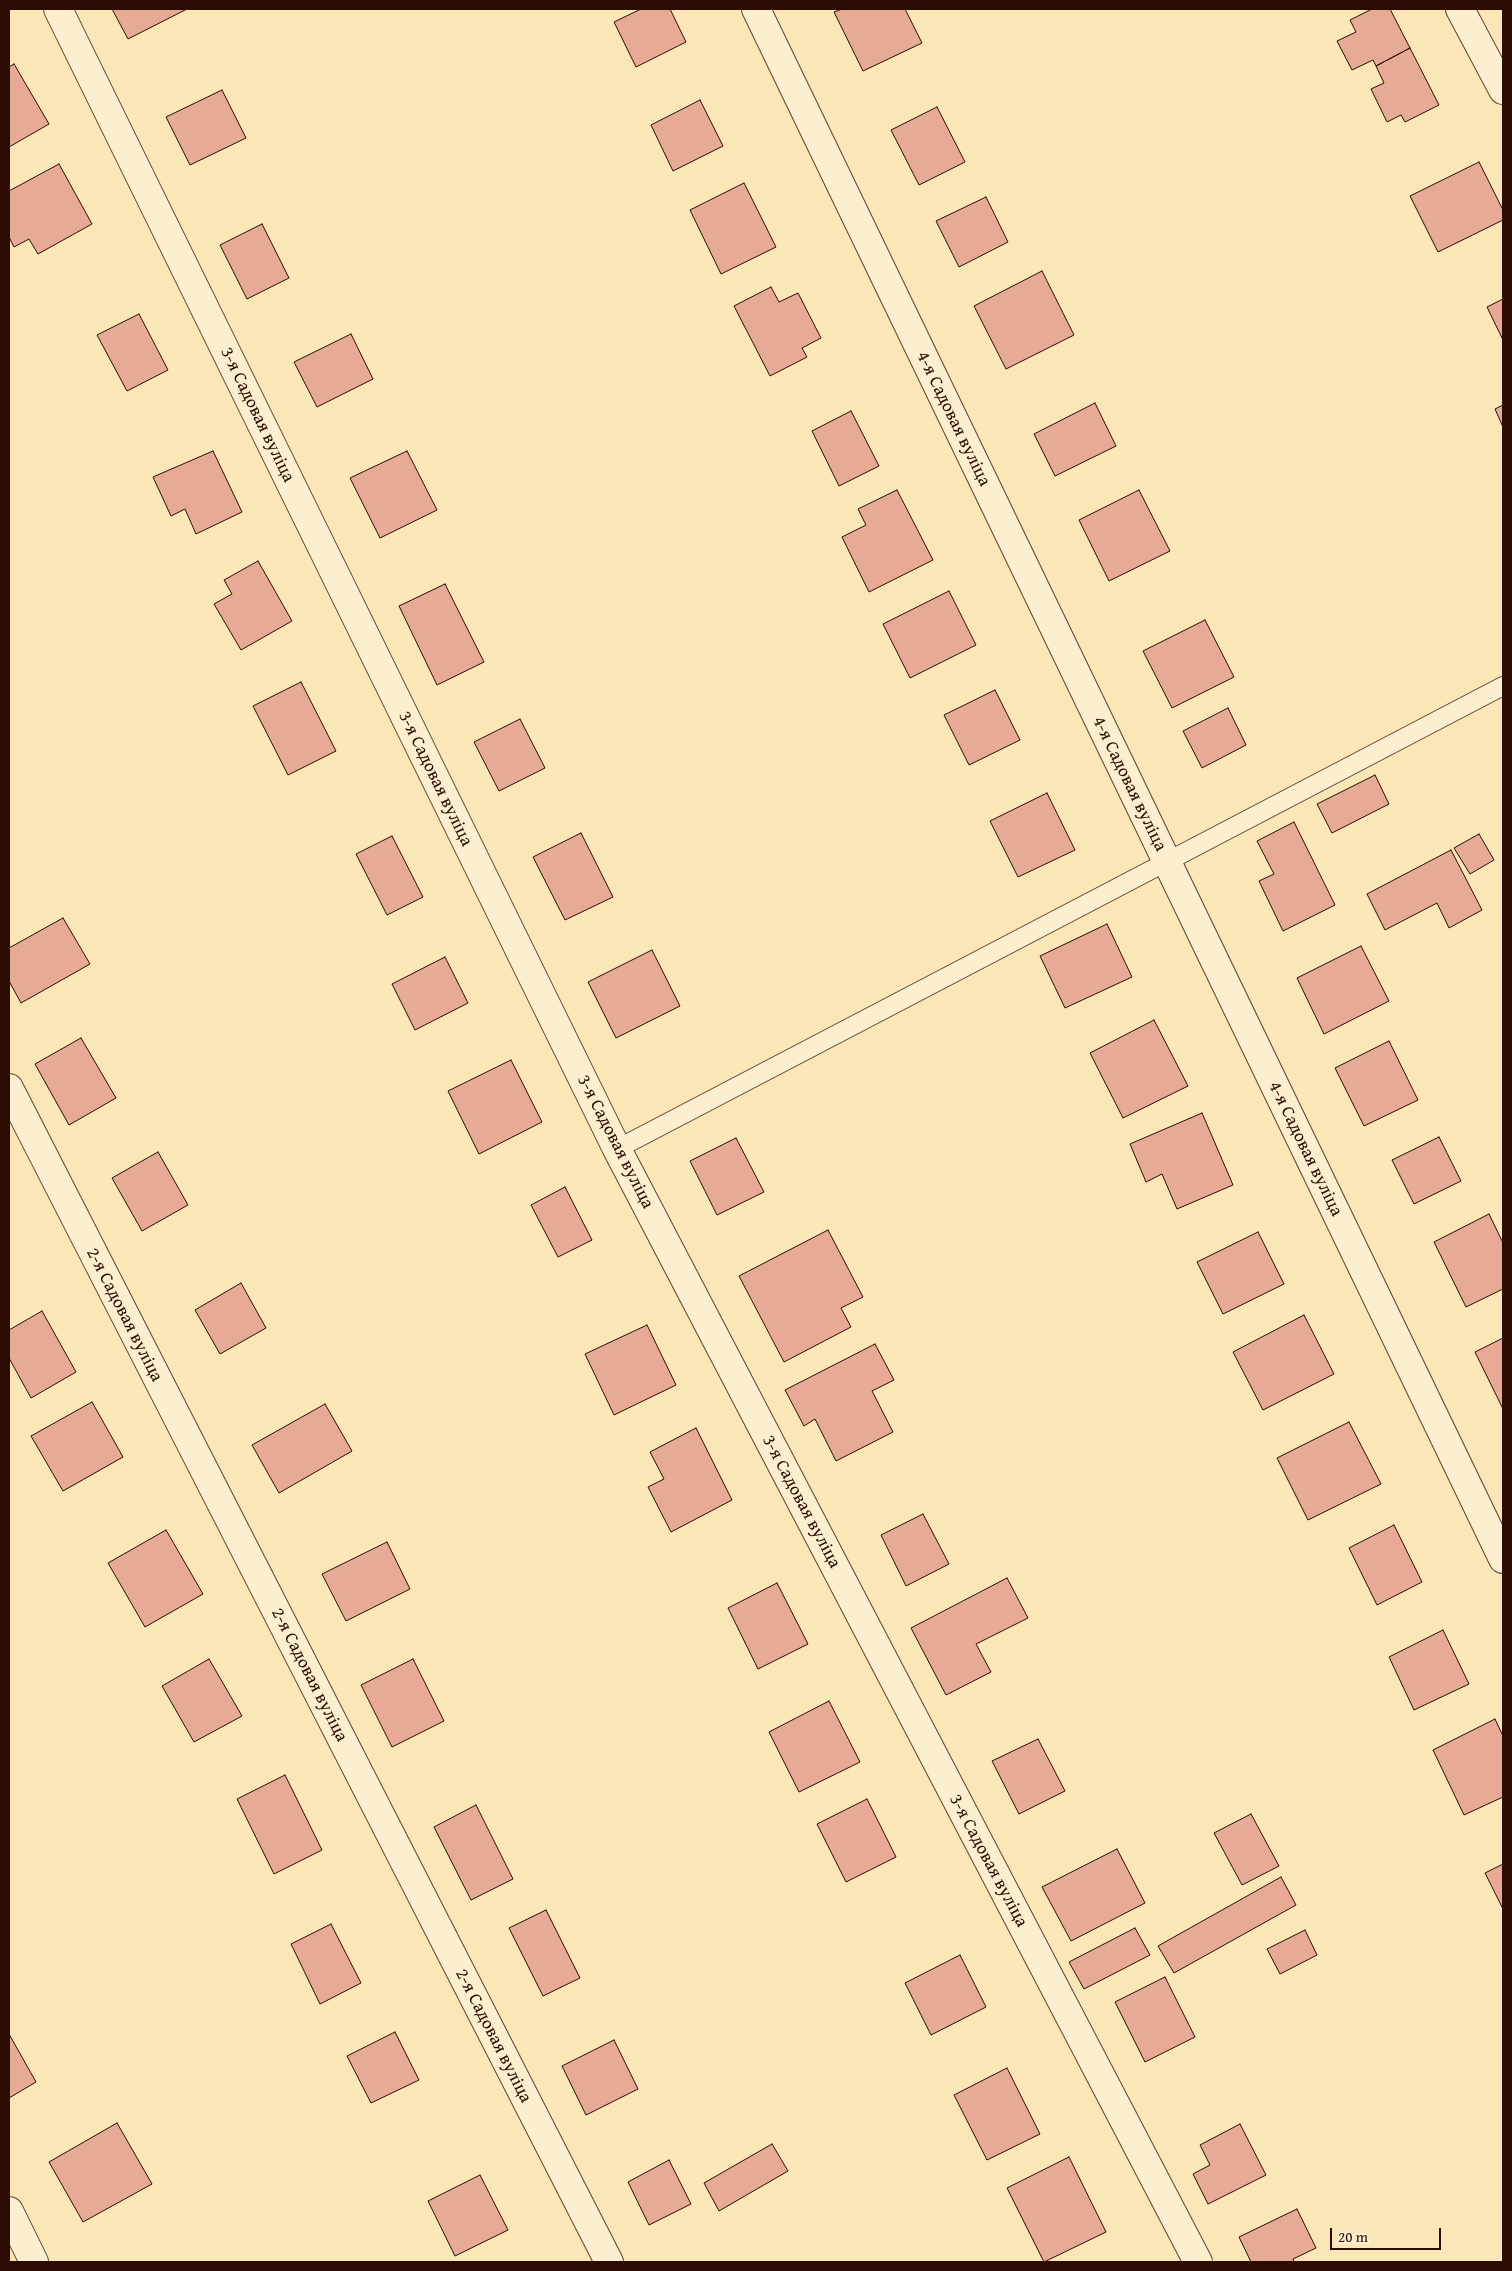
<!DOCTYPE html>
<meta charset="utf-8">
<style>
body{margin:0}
#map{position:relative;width:1512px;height:2271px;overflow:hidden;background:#fae6b7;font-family:"Gentium Book Plus",serif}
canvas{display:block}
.frame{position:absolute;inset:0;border:10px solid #2c0c02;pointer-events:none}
.scale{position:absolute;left:1330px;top:2228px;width:111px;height:22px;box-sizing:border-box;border:2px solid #2c0c02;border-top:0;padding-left:6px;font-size:15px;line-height:18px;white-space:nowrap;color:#2c0c02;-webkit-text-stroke:4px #fcefd0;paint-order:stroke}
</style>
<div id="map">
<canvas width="1512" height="2271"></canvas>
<div class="frame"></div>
<div class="scale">20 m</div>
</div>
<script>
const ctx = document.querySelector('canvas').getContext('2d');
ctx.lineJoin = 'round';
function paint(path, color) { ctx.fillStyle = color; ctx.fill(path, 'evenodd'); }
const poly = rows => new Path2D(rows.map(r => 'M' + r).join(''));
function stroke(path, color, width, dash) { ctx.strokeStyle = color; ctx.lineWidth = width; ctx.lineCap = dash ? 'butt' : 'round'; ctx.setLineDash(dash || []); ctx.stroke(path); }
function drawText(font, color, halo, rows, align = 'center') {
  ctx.font = font + ' "Gentium Book Plus",serif'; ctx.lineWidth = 4; ctx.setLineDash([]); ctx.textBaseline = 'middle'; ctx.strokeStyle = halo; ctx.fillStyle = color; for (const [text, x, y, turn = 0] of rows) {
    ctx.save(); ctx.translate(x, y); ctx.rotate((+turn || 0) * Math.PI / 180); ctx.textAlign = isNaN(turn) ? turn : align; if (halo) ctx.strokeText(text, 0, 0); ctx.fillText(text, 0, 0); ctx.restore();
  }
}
const building = poly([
 [112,9,187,9,128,39,112,9],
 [641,9,670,9,686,42,636,67,614,22,641,9],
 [842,9,905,9,922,43,863,71,834,12,842,9],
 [1372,9,1390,9,1410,48,1376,66,1373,60,1352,70,1337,41,1356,32,1350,20,1372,9],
 [1410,48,1439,105,1405,122,1401,115,1387,122,1371,89,1384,83,1376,66,1410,48],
 [14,64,49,124,9,147,9,67,14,64],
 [222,90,246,138,190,165,166,117,222,90],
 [700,100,723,146,673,171,651,125,700,100],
 [937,107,965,162,919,185,891,130,937,107],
 [1479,162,1503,210,1503,220,1438,252,1410,196,1479,162],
 [59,164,92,224,38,254,29,239,14,247,9,237,9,191,59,164],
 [744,183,776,247,721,274,690,210,744,183],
 [986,197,1008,242,959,267,936,221,986,197],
 [262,224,289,278,247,299,220,245,262,224],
 [1042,271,1074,335,1006,369,974,306,1042,271],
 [771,287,779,302,798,293,821,338,802,348,807,357,770,376,734,306,771,287],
 [1503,299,1503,340,1487,307,1503,299],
 [139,314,168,370,127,391,97,335,139,314],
 [351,334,373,379,317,407,294,362,351,334],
 [1095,403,1116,446,1055,476,1034,434,1095,403],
 [1503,405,1503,427,1495,409,1503,405],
 [851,411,879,466,839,486,812,431,851,411],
 [213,451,242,512,196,534,185,509,171,516,153,477,213,451],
 [407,451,437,510,380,538,350,478,407,451],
 [897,490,933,560,869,592,842,537,866,525,858,509,897,490],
 [1139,490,1170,551,1109,581,1079,520,1139,490],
 [258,561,292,621,241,650,214,604,232,594,224,580,258,561],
 [445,584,484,662,437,685,399,606,445,584],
 [949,591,976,645,910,678,883,624,949,591],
 [1205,620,1234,677,1172,708,1143,651,1205,620],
 [301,682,336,751,288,775,253,706,301,682],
 [995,690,1020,740,969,765,944,715,995,690],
 [1228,708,1246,745,1202,768,1183,731,1228,708],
 [520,719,545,768,499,791,474,742,520,719],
 [1375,775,1389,804,1332,833,1317,804,1375,775],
 [1047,793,1075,850,1018,877,990,821,1047,793],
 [1294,822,1335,905,1283,931,1259,881,1274,874,1257,841,1294,822],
 [581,833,613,897,565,920,533,857,581,833],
 [1479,834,1494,860,1470,874,1454,848,1479,834],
 [392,836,423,897,387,915,356,854,392,836],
 [1451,850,1482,910,1449,928,1437,903,1385,930,1367,894,1451,850],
 [63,918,90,964,21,1003,9,981,9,948,63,918],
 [1107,924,1132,977,1065,1008,1040,956,1107,924],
 [1361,946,1389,1001,1324,1034,1297,978,1361,946],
 [652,950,680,1006,616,1038,588,982,652,950],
 [445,957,468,1003,415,1030,392,984,445,957],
 [1154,1020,1188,1086,1123,1118,1090,1053,1154,1020],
 [81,1038,116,1098,69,1125,35,1064,81,1038],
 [1389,1041,1418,1100,1364,1126,1335,1068,1389,1041],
 [511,1060,542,1122,479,1154,448,1091,511,1060],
 [1202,1113,1233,1185,1177,1209,1162,1174,1146,1182,1130,1144,1202,1113],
 [1439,1137,1461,1181,1414,1204,1392,1160,1439,1137],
 [736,1138,764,1192,717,1215,690,1161,736,1138],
 [158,1152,188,1205,142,1231,112,1178,158,1152],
 [565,1187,592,1240,558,1257,531,1205,565,1187],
 [1489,1214,1503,1243,1503,1289,1466,1307,1434,1242,1489,1214],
 [828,1230,863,1297,841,1308,851,1327,784,1362,739,1276,828,1230],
 [1258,1232,1284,1284,1223,1314,1197,1262,1258,1232],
 [241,1283,266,1328,220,1354,195,1310,241,1283],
 [42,1311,76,1372,31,1398,9,1358,9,1330,42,1311],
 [1304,1315,1334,1374,1263,1410,1233,1352,1304,1315],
 [647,1325,676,1385,614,1415,585,1354,647,1325],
 [1503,1338,1503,1409,1475,1352,1503,1338],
 [875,1344,894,1380,872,1391,893,1432,836,1461,815,1419,804,1426,785,1390,875,1344],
 [92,1402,123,1457,63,1491,31,1436,92,1402],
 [325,1404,352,1451,279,1493,252,1445,325,1404],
 [1349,1422,1381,1484,1308,1520,1277,1458,1349,1422],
 [696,1428,732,1500,671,1532,648,1487,664,1479,650,1452,696,1428],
 [923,1514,949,1564,906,1586,881,1535,923,1514],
 [1394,1525,1422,1582,1377,1605,1349,1548,1394,1525],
 [166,1530,203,1594,145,1627,108,1563,166,1530],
 [387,1542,410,1589,346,1621,322,1574,387,1542],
 [1007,1578,1028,1618,976,1644,991,1672,946,1695,911,1628,1007,1578],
 [777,1583,808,1644,758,1669,728,1608,777,1583],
 [1443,1630,1469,1684,1414,1710,1389,1657,1443,1630],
 [209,1659,242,1716,194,1742,162,1686,209,1659],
 [413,1659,444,1721,392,1747,361,1685,413,1659],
 [829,1701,860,1762,799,1792,769,1732,829,1701],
 [1495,1719,1503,1736,1503,1797,1464,1815,1433,1750,1495,1719],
 [1038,1739,1065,1791,1019,1814,992,1761,1038,1739],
 [285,1775,322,1850,274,1874,237,1799,285,1775],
 [867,1799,896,1857,846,1882,817,1824,867,1799],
 [476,1805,513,1879,471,1900,434,1827,476,1805],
 [1251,1814,1279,1866,1242,1885,1214,1833,1251,1814],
 [1117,1849,1145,1903,1071,1941,1042,1887,1117,1849],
 [1503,1864,1503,1909,1485,1873,1503,1864],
 [1281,1877,1296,1905,1174,1973,1158,1946,1281,1877],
 [546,1910,580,1978,543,1996,509,1928,546,1910],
 [331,1924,361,1983,320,2004,291,1944,331,1924],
 [1135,1928,1150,1955,1084,1989,1069,1962,1135,1928],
 [1305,1930,1317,1955,1280,1974,1267,1949,1305,1930],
 [960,1955,986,2007,931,2035,905,1983,960,1955],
 [1165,1977,1195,2037,1145,2062,1115,2002,1165,1977],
 [395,2032,419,2080,371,2103,347,2056,395,2032],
 [9,2034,36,2082,9,2098,9,2034],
 [614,2040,638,2089,586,2115,562,2066,614,2040],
 [1007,2068,1040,2134,987,2160,954,2095,1007,2068],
 [117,2123,152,2184,83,2222,49,2162,117,2123],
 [1240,2124,1266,2175,1208,2204,1193,2174,1210,2165,1200,2145,1240,2124],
 [772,2144,788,2171,719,2211,704,2183,772,2144],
 [1069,2157,1106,2232,1044,2262,1007,2188,1069,2157],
 [669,2160,691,2204,649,2225,628,2182,669,2160],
 [480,2175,508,2230,455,2256,428,2201,480,2175],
 [1297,2209,1316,2248,1293,2259,1294,2262,1251,2262,1239,2237,1297,2209]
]);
const service = poly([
 [617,1149,1503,686]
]);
const minor = poly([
 [58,9,617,1149,1198,2262],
 [756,9,1503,1559],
 [1460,9,1503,90],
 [9,1088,609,2262],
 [9,2211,34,2262]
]);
const streetNames = [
 ["3-я Садовая вуліца",257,415,64],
 ["4-я Садовая вуліца",953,419,64],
 ["3-я Садовая вуліца",435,779,64],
 ["4-я Садовая вуліца",1129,784,64],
 ["3-я Садовая вуліца",615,1142,63],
 ["4-я Садовая вуліца",1305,1149,64],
 ["2-я Садовая вуліца",124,1315,63],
 ["3-я Садовая вуліца",801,1502,62],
 ["2-я Садовая вуліца",309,1675,63],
 ["3-я Садовая вуліца",988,1861,62],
 ["2-я Садовая вуліца",493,2036,63]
];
paint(building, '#e7aa95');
stroke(building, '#2c0c02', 1);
stroke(service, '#60422f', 20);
stroke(minor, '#60422f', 30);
stroke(service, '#fcefd0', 18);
stroke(minor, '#fcefd0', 28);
drawText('18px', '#2c0c02', '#fcefd0', streetNames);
</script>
